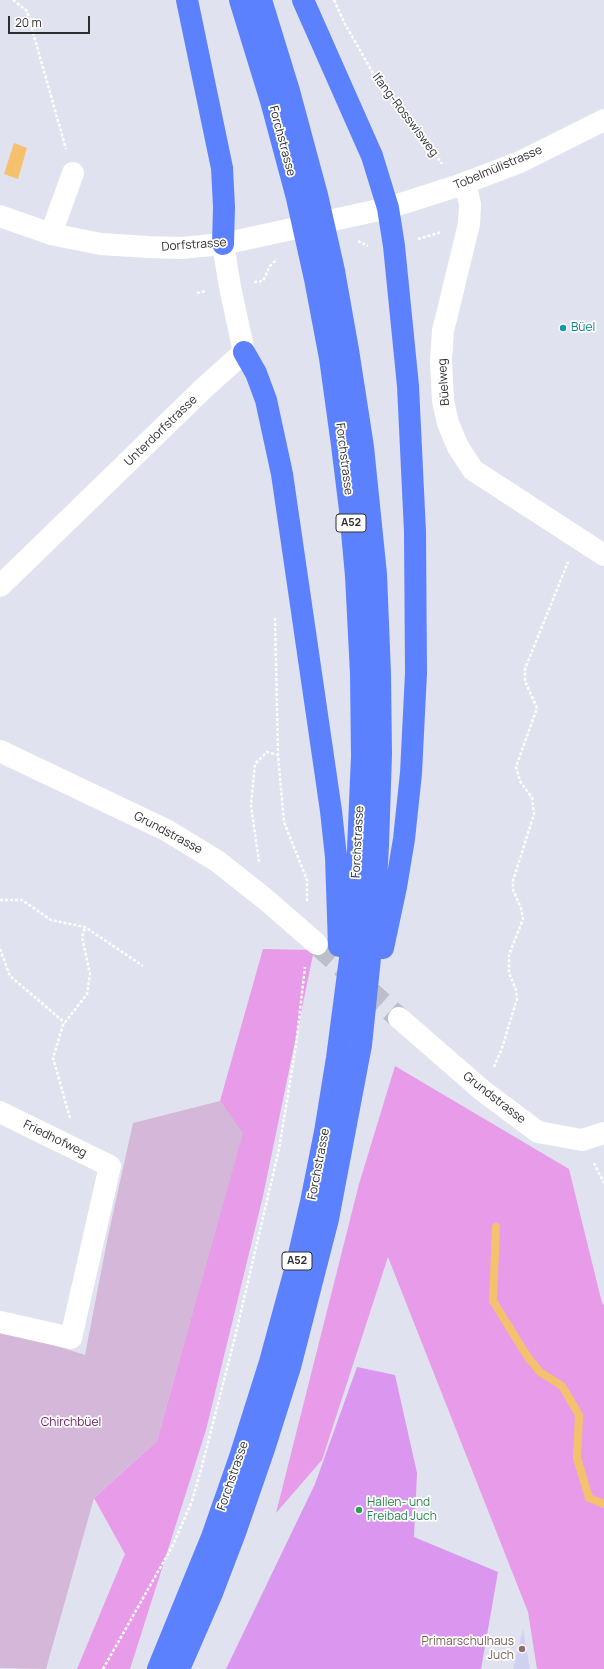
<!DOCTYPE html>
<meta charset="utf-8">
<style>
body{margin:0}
#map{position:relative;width:604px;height:1669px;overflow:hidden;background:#e0e2f0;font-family:Manrope,sans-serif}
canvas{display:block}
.scale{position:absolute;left:8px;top:16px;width:82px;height:18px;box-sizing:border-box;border:2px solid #2e2e2e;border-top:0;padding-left:5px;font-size:12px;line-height:14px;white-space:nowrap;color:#2e2e2e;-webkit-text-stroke:3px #fff;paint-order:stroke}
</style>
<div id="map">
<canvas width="604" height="1669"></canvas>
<div class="scale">20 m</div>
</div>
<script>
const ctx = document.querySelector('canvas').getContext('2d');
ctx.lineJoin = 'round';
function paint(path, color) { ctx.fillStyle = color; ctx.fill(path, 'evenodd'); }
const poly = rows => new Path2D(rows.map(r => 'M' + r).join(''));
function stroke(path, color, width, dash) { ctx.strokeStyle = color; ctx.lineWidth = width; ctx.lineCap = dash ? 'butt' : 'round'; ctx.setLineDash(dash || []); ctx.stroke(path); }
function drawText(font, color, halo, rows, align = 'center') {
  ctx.font = font + ' Manrope,sans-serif'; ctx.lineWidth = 3.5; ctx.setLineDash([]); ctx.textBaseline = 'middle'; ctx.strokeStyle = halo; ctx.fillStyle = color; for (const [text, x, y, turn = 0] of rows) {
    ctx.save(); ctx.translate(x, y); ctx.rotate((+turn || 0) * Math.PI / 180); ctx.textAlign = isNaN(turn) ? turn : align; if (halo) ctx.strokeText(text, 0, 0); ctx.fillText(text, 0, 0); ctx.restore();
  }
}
const education = poly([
 [523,1629,530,1669,513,1669]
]);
const green = poly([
 [263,949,314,950,263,1196,206,1430,130,1669,77,1669,125,1554,94,1498,157,1441,242,1133,220,1101],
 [395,1066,569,1169,602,1303,604,1305,604,1669,537,1669,528,1612,388,1257,322,1460,276,1513,359,1184]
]);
const cemetery = poly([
 [220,1101,243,1133,157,1441,94,1498,46,1669,0,1668,0,1328,85,1355,108,1236,133,1123]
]);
const pitch = poly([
 [357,1367,395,1375,417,1473,414,1537,498,1572,481,1669,226,1669,315,1484]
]);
const water = poly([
 [14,143,27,148,18,179,4,174]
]);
const stream = poly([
 [496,1227,493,1301,527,1356,540,1372,562,1386,579,1415,577,1458,589,1498,604,1504]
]);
const minorTunnel = poly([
 [317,944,399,1018]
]);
const path = poly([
 [13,0,27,11,66,149],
 [334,0,345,24,378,82,429,145,442,164],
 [418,239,442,232],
 [358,241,368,246],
 [254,282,263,281,270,266,277,259],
 [197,293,206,291],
 [275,618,278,755],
 [259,862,251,805,255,764,267,752,278,755,284,822,307,880,307,902],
 [0,900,22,900,51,920,85,927,143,966],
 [0,949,10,976,65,1023],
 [494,1067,502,1048,517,999,516,990,509,973,509,955,523,919,521,908,513,890,513,881,534,814,532,798,520,781,516,767,537,708,525,681,525,669,568,562],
 [70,1118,53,1058,63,1025,87,994,90,974,82,937,85,927],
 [594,1163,604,1183],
 [103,1669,173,1545,192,1501,202,1466,235,1337,279,1149,296,1045,305,967]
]);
const minor = poly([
 [465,183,470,204,469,224,443,331,441,360,443,401,448,423,458,447,473,470,604,555],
 [0,216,51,234,101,244,148,247,181,248,223,244,388,208,457,186,520,162,604,120],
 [51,234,73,173],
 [0,586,204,388,244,352,230,287,223,244],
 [0,751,166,830,217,861,264,898,317,944],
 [399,1018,483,1091,538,1132,582,1140,604,1133],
 [0,1112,110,1166,71,1338,0,1322]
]);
const highway = poly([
 [187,0,222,168,224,207,223,244],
 [303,0,372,156,388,208,394,246,408,386,415,532,416,673,411,773,404,839,396,887,383,948],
 [244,352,256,373,266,400,282,474,331,811,336,857,339,946],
 [158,1669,212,1537,239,1460,270,1362,297,1263,311,1202,325,1132,337,1058,351,951,358,850,362,756,361,674,356,576,350,510,342,445,330,358,315,279,297,198,271,101,240,0],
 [179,1669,212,1593,236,1530,264,1449,290,1367,328,1219,361,1045,374,919,378,845,381,754,380,674,376,574,363,447,348,350,334,271,317,195,289,91,261,0]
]);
const markers = [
 [563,328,4,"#0f9aa8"],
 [359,1510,4,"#2e9e5b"],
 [522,1649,4,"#8d6e63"]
];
const shields = [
 [351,523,30],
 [297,1261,30]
];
const shieldNames = [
 ["A52",351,523],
 ["A52",297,1261]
];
const streetNames = [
 ["Ifang-Rosswisweg",405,115,53],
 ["Forchstrasse",282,141,75],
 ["Tobelmülistrasse",498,168,-23],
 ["Dorfstrasse",194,245,-4],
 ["Büelweg",444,382,-94],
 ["Unterdorfstrasse",161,431,-44],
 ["Forchstrasse",344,459,83],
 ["Grundstrasse",168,833,28],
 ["Forchstrasse",358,842,-87],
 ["Grundstrasse",494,1098,38],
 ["Friedhofweg",55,1139,26],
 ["Forchstrasse",319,1164,-79],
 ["Forchstrasse",233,1476,-71]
];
const cultureNames = [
 ["Büel",571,328]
];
const parkNames = [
 ["Chirchbüel",71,1423]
];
const leisureNames = [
 ["Hallen- und",367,1503],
 ["Freibad Juch",367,1517]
];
const educationNames = [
 ["Primarschulhaus",514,1642],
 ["Juch",514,1656]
];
paint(education, '#d0d0f1');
paint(green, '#e89be8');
paint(cemetery, '#d5b7da');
paint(pitch, '#db96f0');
paint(water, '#f6c16f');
stroke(stream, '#f6c16f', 8);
stroke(minorTunnel, '#bcbec9', 22, [22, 11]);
stroke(path, '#fff', 2.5, [3, 2]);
stroke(minor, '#fff', 22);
stroke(highway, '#5c81ff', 22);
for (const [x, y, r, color] of markers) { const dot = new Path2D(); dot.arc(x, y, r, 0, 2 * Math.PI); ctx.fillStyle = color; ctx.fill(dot); stroke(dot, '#fff', 1.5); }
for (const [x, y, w] of shields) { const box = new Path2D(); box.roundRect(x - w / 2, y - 9, w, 18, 3); ctx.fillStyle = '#fff'; ctx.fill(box); stroke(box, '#2e2e2e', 1); }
drawText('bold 11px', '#2e2e2e', null, shieldNames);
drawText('12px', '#2e2e2e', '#fff', streetNames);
drawText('12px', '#0d838f', '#fff', cultureNames, 'left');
drawText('12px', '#721765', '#fff', parkNames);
drawText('12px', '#27864d', '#fff', leisureNames, 'left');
drawText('12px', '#785e54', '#fff', educationNames, 'right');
</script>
